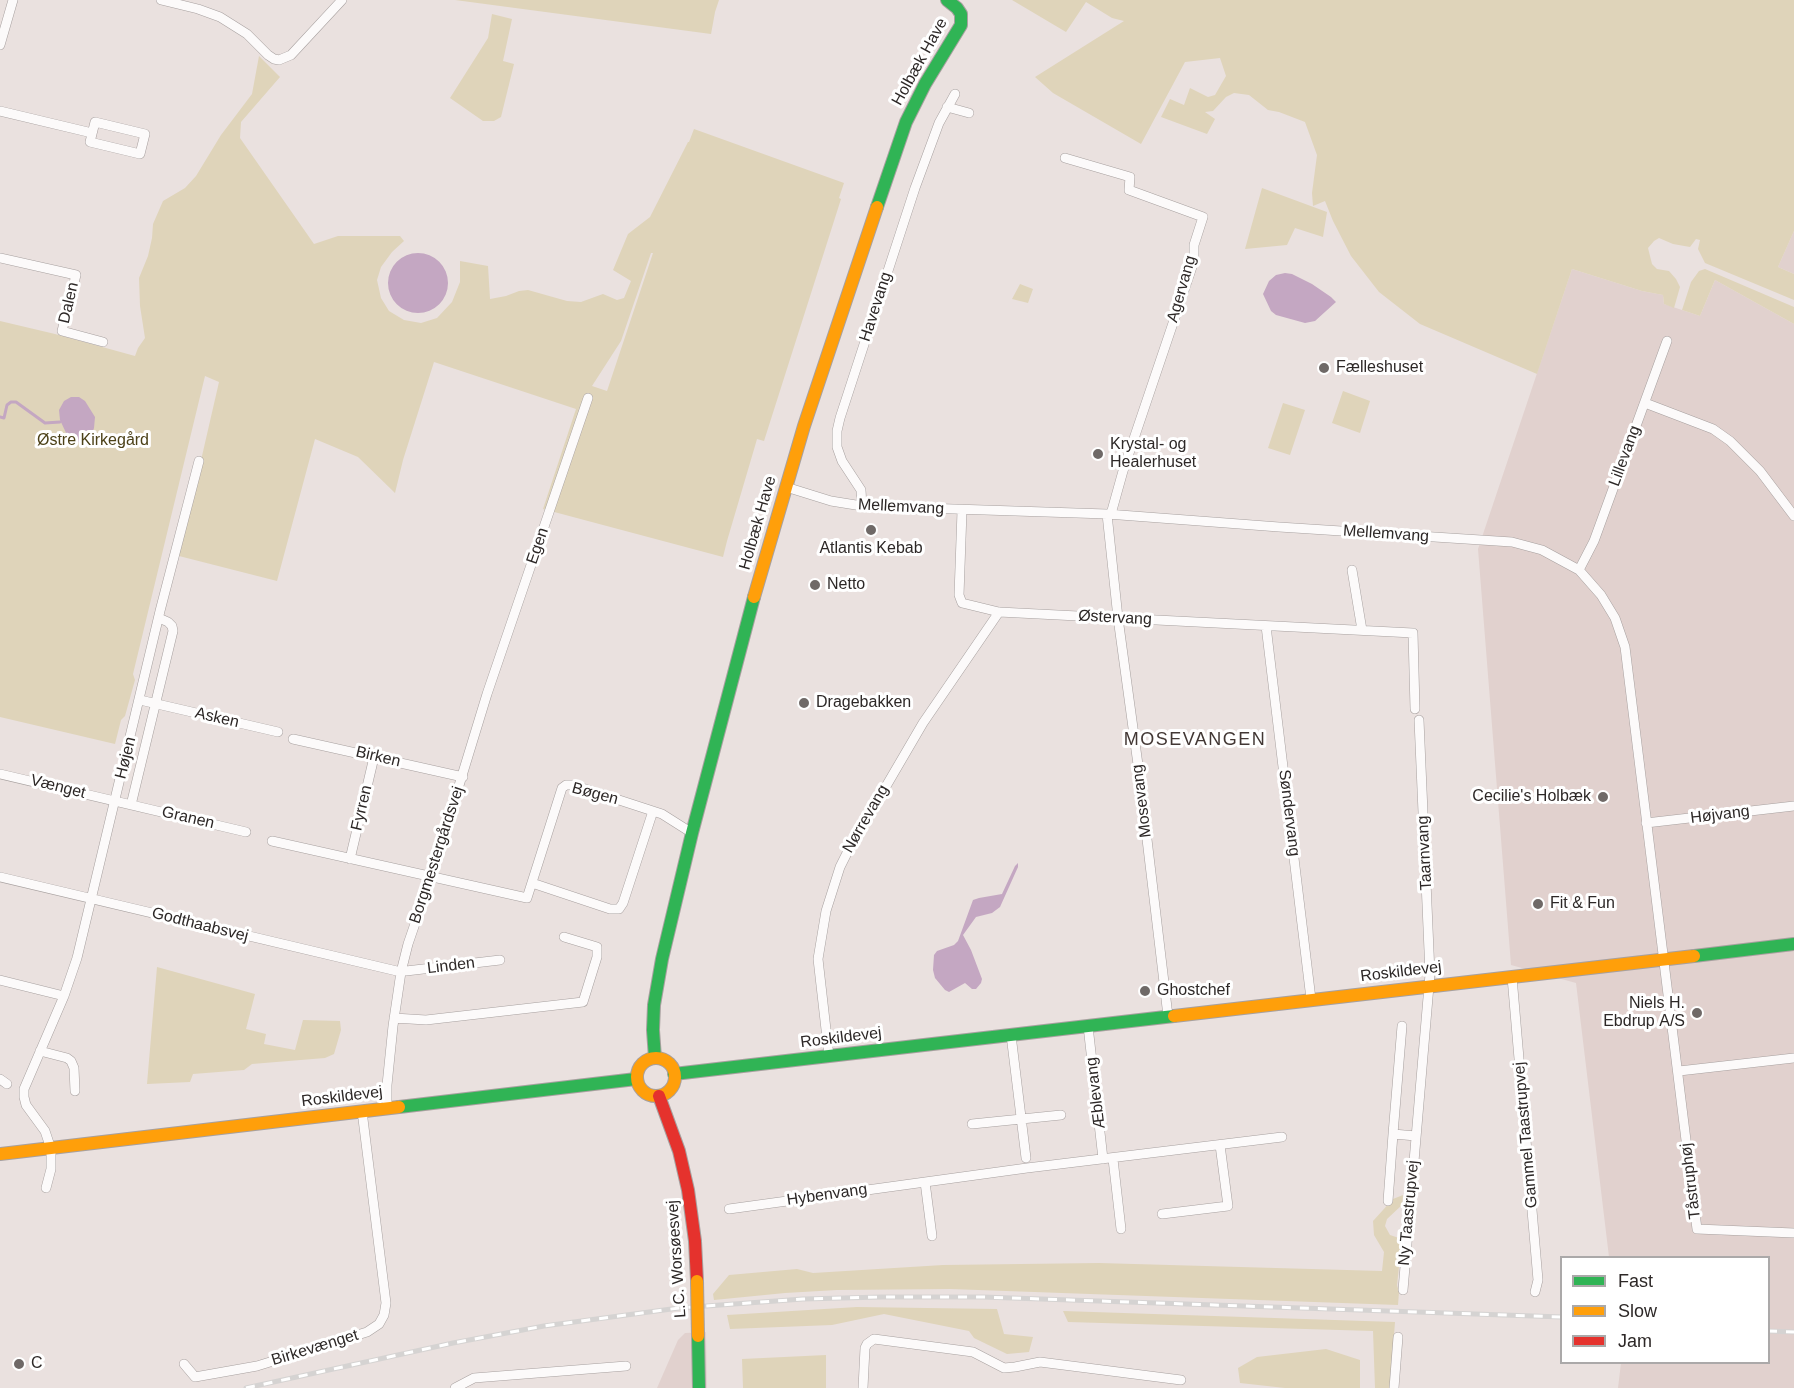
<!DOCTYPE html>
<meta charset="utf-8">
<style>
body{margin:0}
#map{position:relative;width:1794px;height:1388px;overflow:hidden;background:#eae1df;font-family:Arial,sans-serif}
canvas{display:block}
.legend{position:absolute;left:1560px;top:1256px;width:210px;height:108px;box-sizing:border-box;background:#fff;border:2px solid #aba9a9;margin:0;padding:8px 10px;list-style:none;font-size:18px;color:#2d2827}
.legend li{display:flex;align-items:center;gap:12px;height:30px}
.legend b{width:30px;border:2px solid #aba9a9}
</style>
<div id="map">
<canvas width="1794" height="1388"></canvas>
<ul class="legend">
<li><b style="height:8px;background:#30b455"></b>Fast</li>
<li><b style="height:8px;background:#ff9f0a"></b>Slow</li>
<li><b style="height:8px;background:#e5322d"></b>Jam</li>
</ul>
</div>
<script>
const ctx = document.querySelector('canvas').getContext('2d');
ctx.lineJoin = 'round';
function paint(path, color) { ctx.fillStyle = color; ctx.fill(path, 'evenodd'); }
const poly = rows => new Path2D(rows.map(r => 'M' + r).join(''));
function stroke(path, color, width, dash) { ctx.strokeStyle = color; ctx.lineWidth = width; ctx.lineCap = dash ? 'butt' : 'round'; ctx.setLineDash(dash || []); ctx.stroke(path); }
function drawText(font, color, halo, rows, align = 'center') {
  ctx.font = font + ' Arial,sans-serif'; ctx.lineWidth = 6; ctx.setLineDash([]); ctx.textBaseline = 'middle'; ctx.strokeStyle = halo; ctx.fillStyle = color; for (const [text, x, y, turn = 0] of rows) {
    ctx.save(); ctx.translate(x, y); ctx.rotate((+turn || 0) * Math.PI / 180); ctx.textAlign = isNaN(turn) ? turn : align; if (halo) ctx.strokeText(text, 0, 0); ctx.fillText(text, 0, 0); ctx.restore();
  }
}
const built = poly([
 [1794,231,1794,274,1778,267],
 [1572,269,1642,291,1663,295,1664,304,1700,316,1715,280,1794,324,1794,1388,1618,1388,1621,1363,1768,1362,1768,1258,1609,1257,1576,983,1511,965,1478,549],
 [706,1332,707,1388,657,1388,678,1340,685,1333]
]);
const green = poly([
 [455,0,719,0,715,12,711,34],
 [1012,0,1794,0,1794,231,1778,267,1794,274,1794,300,1705,263,1698,249,1700,240,1696,239,1690,247,1673,244,1659,238,1654,241,1648,248,1652,264,1657,269,1669,271,1676,279,1680,287,1674,308,1664,304,1663,295,1642,291,1572,269,1537,374,1420,324,1379,292,1351,256,1333,221,1325,201,1313,206,1312,193,1317,155,1305,122,1279,112,1268,110,1249,95,1234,93,1226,97,1213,111,1205,112,1215,119,1207,134,1161,117,1170,99,1184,105,1190,88,1208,97,1215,95,1226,76,1220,58,1185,62,1141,144,1053,93,1035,77,1124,21,1112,18,1086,2,1066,32],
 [492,14,512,19,503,61,514,64,501,117,494,121,483,121,450,98,488,38],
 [259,56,280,77,241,122,240,138,314,244,338,236,400,236,404,241,392,252,381,267,377,280,381,298,389,311,404,320,421,323,437,318,452,302,460,282,460,261,488,266,490,299,506,296,519,291,528,290,567,301,581,302,603,294,617,300,624,298,631,281,613,270,628,234,650,217,688,142,689,142,694,129,844,183,839,198,841,199,764,441,757,439,755,446,727,541,723,557,543,509,576,409,434,362,403,460,395,493,358,457,315,439,277,581,179,556,219,382,205,376,133,674,135,680,125,716,121,720,115,744,0,717,0,321,55,334,135,356,138,348,145,338,140,306,139,278,148,256,152,238,153,224,163,201,185,188,196,176,221,135,252,94],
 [651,253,653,253,607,391,592,386,621,341],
 [1262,188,1327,212,1323,237,1295,228,1287,245,1245,249],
 [1705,269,1794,307,1794,324,1715,280,1700,316,1682,310,1691,282,1699,271],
 [1020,284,1033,289,1028,303,1012,299],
 [1343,391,1370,401,1360,433,1332,423],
 [1283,403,1305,410,1290,455,1268,448],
 [157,967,255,994,246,1029,266,1034,264,1044,295,1050,303,1020,340,1021,341,1030,334,1054,325,1058,252,1064,244,1070,193,1074,190,1082,147,1084],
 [1403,1195,1402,1205,1387,1219,1385,1226,1390,1235,1402,1239,1397,1285,1399,1292,1398,1305,950,1289,837,1290,785,1293,714,1300,713,1294,729,1275,797,1269,813,1273,943,1265,1099,1263,1382,1271,1384,1252,1374,1235,1373,1221,1393,1199],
 [857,1307,997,1309,1004,1334,1033,1337,1029,1352,1007,1354,974,1338,969,1331,884,1314,832,1325,730,1329,727,1315],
 [1063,1311,1395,1322,1390,1388,1375,1388,1373,1331,1068,1322],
 [1326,1349,1360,1360,1360,1388,1285,1388,1240,1383,1238,1368,1257,1357],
 [826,1355,826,1388,743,1388,742,1359]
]);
const water = poly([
 '388 283a30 30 0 1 1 60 0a30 30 0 1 1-60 0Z',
 [1285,273,1292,274,1312,284,1331,297,1336,302,1315,321,1305,323,1276,315,1271,311,1263,294,1269,281,1276,275],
 [71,397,79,397,85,401,95,417,94,428,92,434,87,440,81,443,73,441,68,437,60,420,59,410,64,401],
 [1018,863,1018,867,1000,907,992,913,976,917,963,935,971,950,982,979,981,983,976,989,972,989,965,983,949,992,945,990,935,978,933,970,934,955,937,951,954,945,958,941,973,900,979,898,1002,894,1015,866]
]);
const stream = poly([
 [0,417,4,418,7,405,11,402,16,402,45,423,60,422]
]);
const street = poly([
 [161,0,198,9,220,17,247,34,268,55,274,59,279,60,291,55,342,0],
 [0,45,13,0],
 [947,107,969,113],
 [0,111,92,133],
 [95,122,145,134,140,154,90,142,95,122],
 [1065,158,1130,177,1129,190,1203,217,1194,245,1194,261,1123,471,1111,514],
 [0,258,76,275,62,331,103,342],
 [1645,403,1713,429,1730,441,1760,471,1794,516],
 [786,487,831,501,862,506,1107,514,1279,527,1512,542,1542,550,1579,570,1601,595,1615,618,1625,647,1697,1229,1794,1233],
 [862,506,861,490,842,461,837,447,837,431,840,418,915,188,939,123,955,94],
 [962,511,959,595,962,603,999,612,1413,633,1415,709],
 [1107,514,1118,618,1139,772,1168,1016],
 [1352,570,1362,630],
 [1579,570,1594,541,1667,341],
 [1266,626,1311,999],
 [140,700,278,732],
 [293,739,463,777],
 [0,774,246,832],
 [131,805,173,631,172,626,168,622,159,618],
 [1646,823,1794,806],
 [272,841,527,898,562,788,566,785,573,785,662,814,692,833],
 [350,859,374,757],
 [0,877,401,972],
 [532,883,610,909,619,909,623,903,653,811],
 [401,970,406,971,500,960],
 [1512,977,1538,1280,1535,1292],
 [0,980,64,996],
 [394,1018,426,1020,583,1002,597,957,597,947,564,937],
 [1088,1026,1103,1159],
 [1402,1026,1393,1134,1416,1136],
 [1011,1035,1026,1158],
 [40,1051,67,1058,71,1061,74,1068,75,1091],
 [829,1056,818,959,826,911,840,867,847,853,923,723,999,612],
 [1679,1071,1794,1058],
 [0,1079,7,1084],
 [387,1109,387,1085,393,1026,401,972,408,944,431,877,487,694,588,398],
 [972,1124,1061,1115],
 [1113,1159,1121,1229],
 [925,1182,932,1236],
 [46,1188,51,1169,51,1149,45,1131,26,1105,24,1097,24,1089,64,996,77,958,160,611,199,461],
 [1388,1201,1393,1134],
 [729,1209,1027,1168,1282,1137],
 [1162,1214,1228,1206,1220,1145],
 [1403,1290,1430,974,1419,720],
 [184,1364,195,1377,257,1366,367,1332,379,1324,384,1315,386,1303,362,1111],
 [455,1388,474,1378,626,1366],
 [863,1388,865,1348,867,1344,874,1339,973,1352,1004,1368,1015,1367,1040,1362,1181,1380],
 [1394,1388,1398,1337]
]);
const fast = poly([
 [877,207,906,122,925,84,961,25,961,14,957,8,947,0],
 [1694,956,1794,944],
 [655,1058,653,1030,654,1005,662,959,692,833,754,597],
 [674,1074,1174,1016],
 [399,1107,636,1079],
 [698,1336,699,1388]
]);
const slow = poly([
 [754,597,804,426,877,207],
 [1174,1016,1694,956],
 '637 1077a19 19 0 1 1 38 0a19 19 0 1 1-38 0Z',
 [0,1154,399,1107]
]);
const jam = poly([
 [659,1096,679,1151,688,1190,695,1241,697,1281]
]);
const rail = poly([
 [1768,1331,1794,1332],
 [246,1388,453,1343,544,1326,679,1308,803,1299,882,1297,983,1297,1562,1317]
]);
const slowBridge = poly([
 [697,1281,698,1336]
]);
const markers = [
 [1324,368,6,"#6f6967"],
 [1098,454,6,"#6f6967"],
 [871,530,6,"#6f6967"],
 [815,585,6,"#6f6967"],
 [804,703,6,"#6f6967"],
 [1603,797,6,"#6f6967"],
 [1538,904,6,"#6f6967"],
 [1145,991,6,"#6f6967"],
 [1697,1013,6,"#6f6967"],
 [19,1364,6,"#6f6967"]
];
const streetNames = [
 ["Holbæk Have",920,62,-61],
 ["Agervang",1182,289,-74],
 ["Dalen",69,303,-77],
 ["Havevang",876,307,-72],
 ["Lillevang",1625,456,-70],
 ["Mellemvang",901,507,3],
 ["Holbæk Have",758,523,-74],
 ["Mellemvang",1386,534,4],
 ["Egen",538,546,-71],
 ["Østervang",1115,618,3],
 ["Asken",217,718,13],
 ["Birken",378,757,13],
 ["Højen",126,758,-76],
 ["Vænget",58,787,14],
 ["Bøgen",595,794,15],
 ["Mosevang",1142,801,-97],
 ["Fyrren",362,808,-77],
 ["Søndervang",1289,813,83],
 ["Højvang",1720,815,-7],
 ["Granen",188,818,13],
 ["Nørrevang",866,819,-60],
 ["Taarnvang",1425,853,-93],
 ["Borgmestergårdsvej",437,855,-72],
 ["Godthaabsvej",200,925,14],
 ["Linden",451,966,-7],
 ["Roskildevej",1401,972,-7],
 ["Roskildevej",841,1038,-7],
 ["Æblevang",1096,1093,-97],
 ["Roskildevej",342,1097,-7],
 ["Gammel Taastrupvej",1526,1135,-95],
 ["Tåstruphøj",1691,1181,-97],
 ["Hybenvang",827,1195,-8],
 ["Ny Taastrupvej",1409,1213,-85],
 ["L.C. Worsøesvej",677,1259,-94],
 ["Birkevænget",315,1348,-17]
];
const poiNames = [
 ["Fælleshuset",1336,368],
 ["Krystal- og",1110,445],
 ["Healerhuset",1110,463],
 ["Atlantis Kebab",871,549,"center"],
 ["Netto",827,585],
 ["Dragebakken",816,703],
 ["Cecilie's Holbæk",1591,797,"right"],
 ["Fit & Fun",1550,904],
 ["Ghostchef",1157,991],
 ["Niels H.",1685,1004,"right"],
 ["Ebdrup A/S",1685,1022,"right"],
 ["C",31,1364]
];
const parkNames = [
 ["Østre Kirkegård",93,441]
];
const neighbourhoodNames = [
 ["MOSEVANGEN",1195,740]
];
paint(built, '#e1d1ce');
paint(green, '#dfd4ba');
paint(water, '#c4a7c2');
stroke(stream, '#c4a7c2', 3);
stroke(street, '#a7a09f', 10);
stroke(fast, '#a7a09f', 14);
stroke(slow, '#a7a09f', 14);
stroke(jam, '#a7a09f', 14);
stroke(street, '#fcfafa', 9);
stroke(fast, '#30b455', 12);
stroke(slow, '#ff9f0a', 12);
stroke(jam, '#e5322d', 12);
stroke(rail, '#d5d3d2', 5);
stroke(rail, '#fff', 3, [9]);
stroke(slowBridge, '#a7a09f', 14, []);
stroke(slowBridge, '#ff9f0a', 12);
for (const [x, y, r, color] of markers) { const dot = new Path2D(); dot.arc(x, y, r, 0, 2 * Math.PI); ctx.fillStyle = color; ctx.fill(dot); stroke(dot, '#fff', 2); }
drawText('16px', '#2d2827', '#fff', streetNames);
drawText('16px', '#2d2827', '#fff', poiNames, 'left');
drawText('16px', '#4c4118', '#fff', parkNames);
ctx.letterSpacing = '1.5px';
drawText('18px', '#423734', '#fff', neighbourhoodNames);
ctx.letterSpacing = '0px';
</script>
